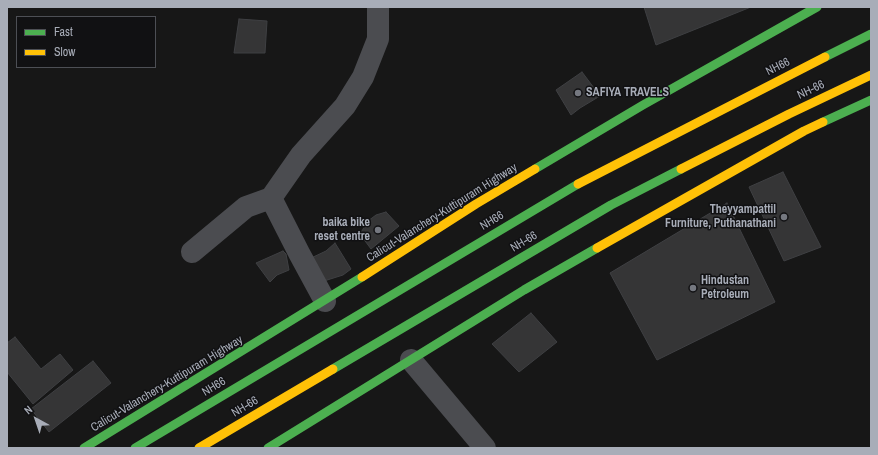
<!DOCTYPE html>
<style>
body{margin:0}
#map{position:relative;width:878px;height:455px;overflow:hidden;background:#171717;font-family:"Archivo Narrow",sans-serif}
canvas{display:block}
.frame{position:absolute;inset:0;border:8px solid #a8adb8;pointer-events:none}
.legend{position:absolute;left:16px;top:16px;width:140px;height:52px;box-sizing:border-box;background:#111113;border:1px solid #4d4f55;margin:0;padding:5px 7px;list-style:none;font-size:12px;color:#a8adb8}
.legend li{display:flex;align-items:center;gap:8px;height:20px}
.legend b{width:20px;border:1px solid #4d4f55}
.north{position:absolute;left:16px;top:399px;width:40px;height:40px;-webkit-text-stroke:3px #111113;paint-order:stroke;rotate:320deg;font-size:11px;font-weight:700;line-height:16px;text-align:center;color:#a8adb8}
.north::after{content:'';display:block;margin:auto;width:14px;height:18px;background:#a8adb8;clip-path:polygon(50% 0,100% 100%,50% 72%,0 100%)}
</style>
<div id="map">
<canvas width="878" height="455"></canvas>
<div class="frame"></div>
<ul class="legend">
<li><b style="height:5px;background:#4caf50"></b>Fast</li>
<li><b style="height:5px;background:#ffc107"></b>Slow</li>
</ul>
<div class="north">N</div>
</div>
<script>
const ctx = document.querySelector('canvas').getContext('2d');
ctx.lineJoin = 'round';
function paint(path, color) { ctx.fillStyle = color; ctx.fill(path, 'evenodd'); }
const poly = rows => new Path2D(rows.map(r => 'M' + r).join(''));
function stroke(path, color, width, dash) { ctx.strokeStyle = color; ctx.lineWidth = width; ctx.lineCap = dash ? 'butt' : 'round'; ctx.setLineDash(dash || []); ctx.stroke(path); }
function drawText(font, color, halo, rows, align = 'center') {
  ctx.font = font + ' "Archivo Narrow",sans-serif'; ctx.lineWidth = 3; ctx.setLineDash([]); ctx.textBaseline = 'middle'; ctx.strokeStyle = halo; ctx.fillStyle = color; for (const [text, x, y, turn = 0] of rows) {
    ctx.save(); ctx.translate(x, y); ctx.rotate((+turn || 0) * Math.PI / 180); ctx.textAlign = isNaN(turn) ? turn : align; if (halo) ctx.strokeText(text, 0, 0); ctx.fillText(text, 0, 0); ctx.restore();
  }
}
const building = poly([
 [644,7,751,7,656,45,644,7],
 [239,19,267,21,265,53,234,53,239,19],
 [582,72,600,96,580,108,571,115,556,90,582,72],
 [783,172,821,247,784,261,749,187,783,172],
 [727,203,775,302,657,360,610,273,727,203],
 [386,212,399,226,371,249,360,234,368,221,376,215,386,212],
 [335,243,351,269,343,275,324,281,309,259,326,251,335,243],
 [283,251,286,254,289,270,277,275,270,282,256,263,283,251],
 [531,313,557,342,519,372,492,344,531,313],
 [15,337,41,369,60,354,73,370,33,404,7,372,7,343,15,337],
 [93,361,111,383,49,432,31,409,93,361]
]);
const street = poly([
 [192,252,246,207,271,198],
 [325,301,299,253,271,198,301,155,345,106,363,77,378,39,378,7],
 [411,360,485,448]
]);
const fast = poly([
 [825,57,871,34],
 [823,122,871,100],
 [535,169,643,105,817,7],
 [333,369,611,205,681,169],
 [84,448,362,277],
 [135,448,578,184],
 [268,448,524,290,597,248]
]);
const slow = poly([
 [681,169,789,114,871,75],
 [578,184,825,57],
 [597,248,804,131,823,122],
 [362,277,476,204,535,169],
 [199,448,333,369]
]);
const markers = [
 [578,93,4,"#757880"],
 [784,217,4,"#757880"],
 [378,230,4,"#757880"],
 [693,288,4,"#757880"]
];
const streetNames = [
 ["NH66",778,67,-27],
 ["NH-66",811,90,-25],
 ["Calicut-Valanchery-Kuttipuram Highway",442,213,-32],
 ["NH66",492,221,-31],
 ["NH-66",524,242,-31],
 ["Calicut-Valanchery-Kuttipuram Highway",167,384,-31],
 ["NH66",214,387,-31],
 ["NH-66",245,407,-31]
];
const poiNames = [
 ["SAFIYA TRAVELS",586,93],
 ["Theyyampattil",776,210,"right"],
 ["Furniture, Puthanathani",776,224,"right"],
 ["baika bike",370,223,"right"],
 ["reset centre",370,237,"right"],
 ["Hindustan",701,281],
 ["Petroleum",701,295]
];
paint(building, '#353536');
stroke(building, '#3f4043', 1);
stroke(street, '#4b4c50', 22);
stroke(fast, '#4caf50', 9);
stroke(slow, '#ffc107', 9);
for (const [x, y, r, color] of markers) { const dot = new Path2D(); dot.arc(x, y, r, 0, 2 * Math.PI); ctx.fillStyle = color; ctx.fill(dot); stroke(dot, '#111113', 1.5); }
drawText('12px', '#a8adb8', '#111113', streetNames);
drawText('bold 12px', '#a8adb8', '#111113', poiNames, 'left');
</script>
